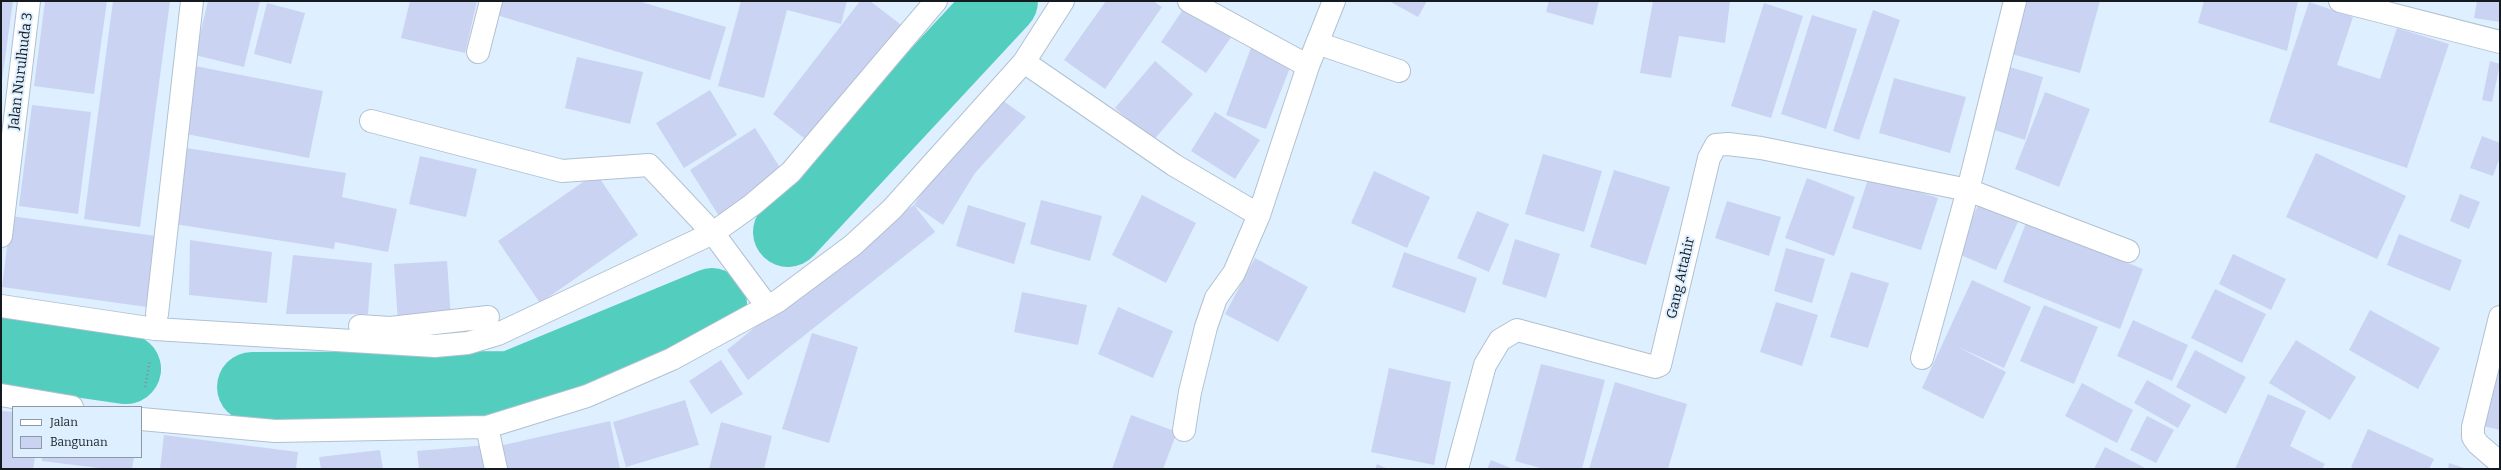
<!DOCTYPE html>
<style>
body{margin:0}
#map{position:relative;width:2501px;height:470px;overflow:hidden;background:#deefff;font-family:Bitter,serif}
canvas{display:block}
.frame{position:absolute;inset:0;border:2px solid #141a20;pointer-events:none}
.legend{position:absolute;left:12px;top:406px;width:130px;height:52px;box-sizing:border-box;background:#deefff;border:1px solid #8d9aa6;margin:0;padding:5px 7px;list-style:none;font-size:12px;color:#141a20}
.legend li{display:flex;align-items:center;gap:8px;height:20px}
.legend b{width:20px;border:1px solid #8d9aa6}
</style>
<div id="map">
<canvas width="2501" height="470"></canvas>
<div class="frame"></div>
<ul class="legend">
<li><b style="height:5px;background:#fff"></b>Jalan</li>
<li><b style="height:11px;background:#cbd3f2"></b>Bangunan</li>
</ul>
</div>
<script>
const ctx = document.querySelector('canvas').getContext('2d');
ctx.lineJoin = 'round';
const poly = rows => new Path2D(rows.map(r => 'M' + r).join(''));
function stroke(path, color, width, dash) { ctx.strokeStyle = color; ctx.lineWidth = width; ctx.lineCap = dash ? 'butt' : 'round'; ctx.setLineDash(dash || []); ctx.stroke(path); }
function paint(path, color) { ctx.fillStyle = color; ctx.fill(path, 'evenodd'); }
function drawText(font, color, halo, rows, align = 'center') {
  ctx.font = font + ' Bitter,serif'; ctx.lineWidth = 4; ctx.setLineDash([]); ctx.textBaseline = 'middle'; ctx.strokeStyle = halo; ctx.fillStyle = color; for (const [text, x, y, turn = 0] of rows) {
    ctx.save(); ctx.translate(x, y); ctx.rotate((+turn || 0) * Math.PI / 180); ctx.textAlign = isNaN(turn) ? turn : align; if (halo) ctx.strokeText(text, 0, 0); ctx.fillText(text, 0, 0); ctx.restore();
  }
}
const river = poly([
 [788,232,1003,1],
 [1,351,126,369],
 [252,387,511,386,712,303]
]);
const building = poly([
 [1,1,13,1,2,80,1,80],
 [45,1,107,1,94,94,34,86],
 [113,1,170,1,140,227,84,219],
 [208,1,260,1,244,67,195,55],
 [410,1,477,1,465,53,401,38],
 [494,1,638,1,726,27,710,80,490,13],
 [741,1,847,1,841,24,787,10,764,98,718,86],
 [860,1,870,1,904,27,813,145,773,114],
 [1106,1,1153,1,1162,7,1105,89,1064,60],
 [1389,1,1427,1,1418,17],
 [1549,1,1599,1,1593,25,1546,12],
 [1653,1,1730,1,1725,43,1679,36,1671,78,1640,73],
 [2023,1,2100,1,2080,73,2008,53],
 [2204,1,2298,1,2287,51,2198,23],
 [2477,1,2500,1,2500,22,2474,18],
 [1188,2,1234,33,1206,73,1161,42],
 [2309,2,2353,17,2337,65,2380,79,2397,28,2449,44,2407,168,2269,122],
 [267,3,305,13,291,64,254,54],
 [1764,3,1803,16,1771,118,1731,106],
 [1873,10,1900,20,1859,140,1833,131],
 [1812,15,1857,29,1826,129,1781,114],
 [1252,45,1293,60,1266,129,1226,115],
 [577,57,643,72,630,124,565,108],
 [1155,61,1193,94,1153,141,1115,108],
 [2490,61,2500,64,2492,102,2482,100],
 [2003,65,2043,77,2025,140,1985,127],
 [195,66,323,91,309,158,181,133],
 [1894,78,1966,97,1950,153,1879,133],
 [710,90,737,135,684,168,656,123],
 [2045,92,2090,109,2059,187,2015,169],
 [1002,100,1026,117,975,173,943,225,914,205,935,232,748,380,727,350,866,237,914,205,945,156],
 [32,105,91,112,78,214,19,206],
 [1215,112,1260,140,1235,179,1191,151],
 [755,128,784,174,719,216,690,170],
 [2482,136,2500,143,2500,157,2493,176,2470,168],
 [180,147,346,173,342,197,397,209,388,252,335,242,334,249,168,223],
 [2316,153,2406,196,2377,259,2286,217],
 [1543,154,1602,171,1584,232,1525,214],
 [420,156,477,169,466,217,409,204],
 [1614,170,1670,187,1646,265,1590,247],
 [1374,171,1430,197,1407,248,1351,223],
 [596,173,638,235,540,303,498,241],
 [1869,176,1938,198,1921,250,1852,228],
 [1807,178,1855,197,1834,256,1785,238],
 [2460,194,2480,202,2469,229,2450,221],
 [1142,195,1196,223,1166,283,1112,255],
 [1041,200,1102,216,1090,261,1030,244],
 [1727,201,1781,217,1769,256,1715,238],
 [1979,203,2018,222,1996,270,1956,253],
 [968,205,1026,223,1014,264,956,246],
 [1477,211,1509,224,1489,272,1457,258],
 [11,216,156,236,147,307,2,287],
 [2026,223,2143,269,2120,329,2003,282],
 [2399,234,2462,260,2450,291,2387,265],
 [1515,239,1560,254,1546,298,1502,284],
 [190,240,272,252,267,303,189,295],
 [1786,248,1825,259,1812,303,1774,291],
 [1404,252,1477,278,1465,313,1392,287],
 [2233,254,2286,279,2271,310,2219,284],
 [293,255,372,263,368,314,286,314],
 [1255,258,1308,287,1278,342,1225,314],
 [447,261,451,319,398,322,394,264],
 [1851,272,1889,283,1868,348,1830,337],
 [1972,280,2031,307,2004,368,1956,346,2006,372,1983,419,1922,388],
 [2215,289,2266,314,2242,363,2191,338],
 [1022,292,1087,305,1078,345,1014,332],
 [1776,302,1818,315,1802,366,1760,352],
 [2044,305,2098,327,2074,384,2020,361],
 [1118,307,1173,331,1153,378,1098,354],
 [2370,310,2440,348,2418,389,2349,350],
 [2133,320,2188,345,2172,381,2117,356],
 [812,333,858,347,829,443,782,429],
 [2296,340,2356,377,2330,420,2269,383],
 [2195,350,2246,377,2226,414,2176,387],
 [721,360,743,394,711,414,689,381],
 [2500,363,2500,430,2483,426],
 [1541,364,1605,380,1582,469,1544,469,1515,461],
 [1389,368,1451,382,1434,465,1371,452],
 [2147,380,2191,405,2178,428,2134,403],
 [1615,382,1687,404,1668,469,1589,469],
 [2082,383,2133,410,2117,443,2065,416],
 [2268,394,2306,411,2290,446,2325,464,2322,469,2235,469],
 [685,400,699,445,626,467,613,422],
 [1,411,13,412,13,457,35,457,33,469,1,469],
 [1131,415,1177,432,1163,469,1112,469],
 [2147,416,2174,430,2156,463,2130,450],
 [610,421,620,469,504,469,499,446],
 [721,422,772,436,764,469,709,469],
 [2368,429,2434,459,2429,469,2355,469,2351,467],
 [164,435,298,452,296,469,160,469],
 [486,445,488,469,419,469,417,451],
 [2105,447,2147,469,2094,469],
 [380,450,383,469,321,469,319,457],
 [42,457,134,457,132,469,107,469,42,461],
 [1491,460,1513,469,1487,469],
 [2449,463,2467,469,2448,469],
 [1377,464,1388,469,1375,469]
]);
const path = poly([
 [145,387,150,360]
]);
const minor = poly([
 [1189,1,1308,66],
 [2340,1,2500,42],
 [1317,43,1399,71],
 [478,52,491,1],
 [1024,62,1174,165,1259,215],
 [371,121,562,171,649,165,713,233,767,306],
 [1,236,29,1],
 [1,306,155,329,435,346,468,343,498,334,713,233,752,205,791,172,936,1],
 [157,314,192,1],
 [2500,317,2473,427,2473,437,2478,444,2500,463],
 [360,326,390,328,488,317],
 [1922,358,1968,190,2015,1],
 [1,395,72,407],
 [141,419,275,431,487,427,587,396,672,359,778,301,853,245,892,209,1024,62,1063,1],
 [487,427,496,469],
 [1184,430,1190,392,1206,327,1216,298,1234,273,1259,215,1308,66,1334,1],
 [1457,469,1485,365,1500,340,1517,330,1655,367,1660,365,1709,158,1716,145,1728,144,1761,148,1968,190,2128,251]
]);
const streetNames = [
 ["Jalan Nurulhuda 3",21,71,-83],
 ["Gang Attahir",1681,278,-77]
];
stroke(river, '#52cdbe', 70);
paint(building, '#cbd3f2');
stroke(minor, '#b1c1d0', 24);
stroke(path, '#838f9a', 2.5, [1, 3]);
stroke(minor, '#fff', 22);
drawText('14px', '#141a20', '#deefff', streetNames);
</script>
